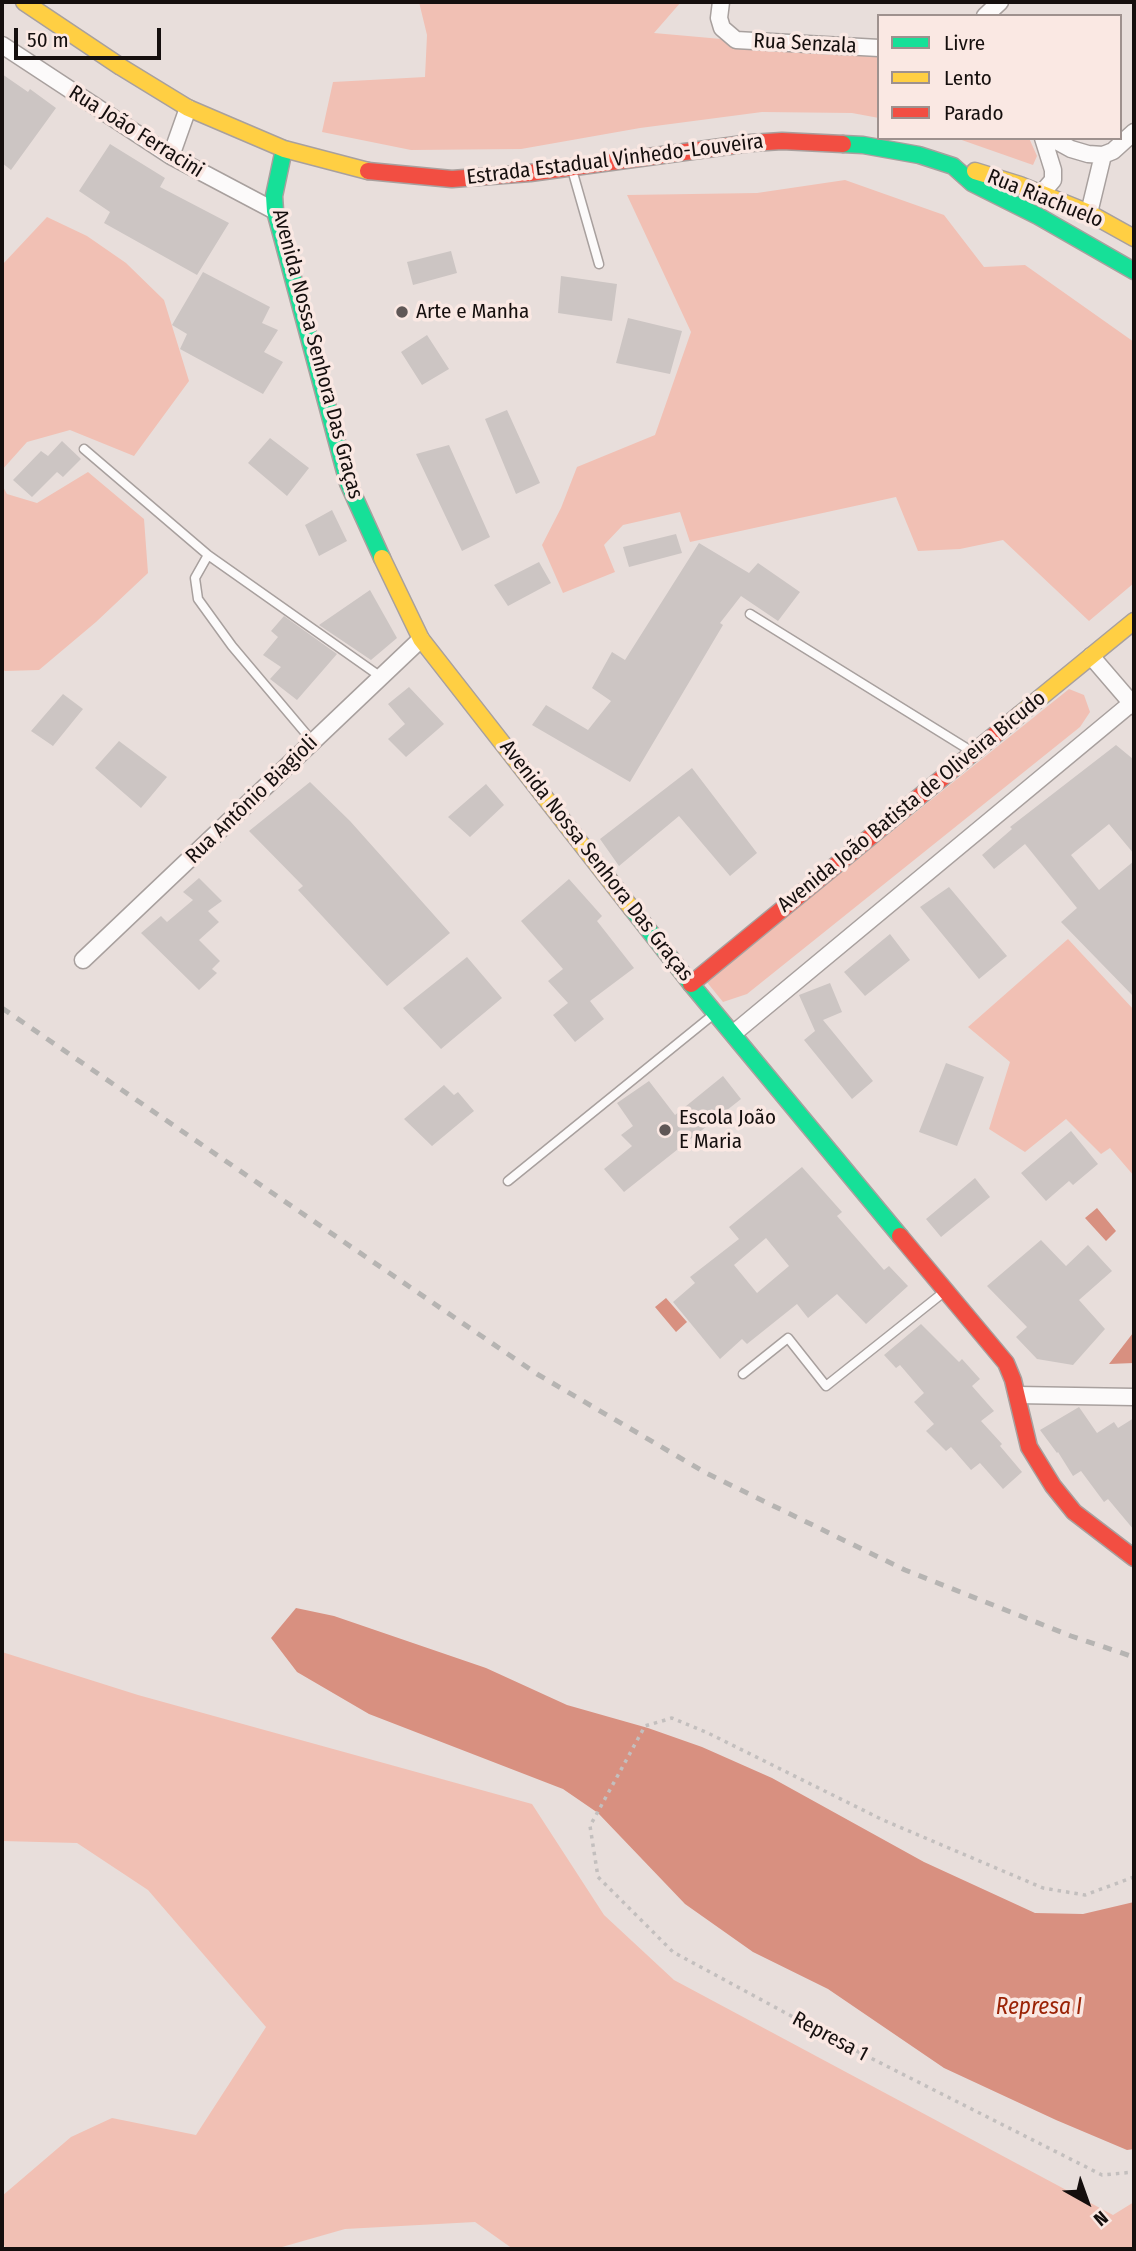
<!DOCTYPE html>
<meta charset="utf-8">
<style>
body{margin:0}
#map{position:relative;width:1136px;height:2251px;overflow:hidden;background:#e8dedb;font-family:"Fira Sans Condensed",sans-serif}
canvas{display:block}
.frame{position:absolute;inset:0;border:4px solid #150f0e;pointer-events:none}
.legend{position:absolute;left:877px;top:14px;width:245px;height:126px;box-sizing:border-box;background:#fae8e3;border:2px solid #9e918e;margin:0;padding:9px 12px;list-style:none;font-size:21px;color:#150f0e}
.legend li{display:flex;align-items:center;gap:14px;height:35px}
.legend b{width:35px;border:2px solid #9e918e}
.north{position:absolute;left:1052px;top:2167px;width:70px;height:70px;-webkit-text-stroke:5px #fae8e3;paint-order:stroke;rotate:140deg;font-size:19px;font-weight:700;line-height:28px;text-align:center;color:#150f0e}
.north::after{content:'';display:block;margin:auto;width:24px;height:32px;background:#150f0e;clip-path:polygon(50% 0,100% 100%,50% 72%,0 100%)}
.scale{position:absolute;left:14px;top:28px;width:147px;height:32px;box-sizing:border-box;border:4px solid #150f0e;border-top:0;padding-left:9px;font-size:21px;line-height:24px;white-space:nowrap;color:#150f0e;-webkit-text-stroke:5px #fae8e3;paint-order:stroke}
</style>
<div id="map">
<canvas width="1136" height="2251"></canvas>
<div class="frame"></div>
<ul class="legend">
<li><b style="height:9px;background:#16e098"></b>Livre</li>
<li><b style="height:9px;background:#ffcf43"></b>Lento</li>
<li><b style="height:9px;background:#f24e42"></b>Parado</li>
</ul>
<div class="north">N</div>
<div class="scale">50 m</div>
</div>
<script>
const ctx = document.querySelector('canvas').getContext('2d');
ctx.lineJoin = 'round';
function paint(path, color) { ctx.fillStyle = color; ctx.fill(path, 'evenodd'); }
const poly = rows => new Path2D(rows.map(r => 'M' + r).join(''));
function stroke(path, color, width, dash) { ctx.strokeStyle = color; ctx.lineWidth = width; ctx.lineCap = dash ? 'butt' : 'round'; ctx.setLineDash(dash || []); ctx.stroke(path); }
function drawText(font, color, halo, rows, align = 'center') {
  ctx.font = font + ' "Fira Sans Condensed",sans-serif'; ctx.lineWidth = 7; ctx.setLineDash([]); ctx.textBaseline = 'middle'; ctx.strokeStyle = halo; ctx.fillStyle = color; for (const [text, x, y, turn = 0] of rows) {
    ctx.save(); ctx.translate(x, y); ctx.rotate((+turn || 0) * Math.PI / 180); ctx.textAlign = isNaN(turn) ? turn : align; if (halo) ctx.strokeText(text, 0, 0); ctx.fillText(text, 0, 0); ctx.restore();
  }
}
const green = poly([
 [419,2,681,2,654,33,879,53,879,118,852,113,762,112,640,128,521,149,411,150,322,132,333,82,425,77,427,35],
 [956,138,1029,138,1037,156,1033,165],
 [845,180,944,215,984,267,1025,265,1134,342,1134,583,1089,621,1003,540,960,549,918,551,896,497,690,542,680,512,623,525,604,545,615,572,563,593,542,545,561,508,577,467,655,435,691,332,627,195,757,193],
 [47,217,87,236,126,263,164,300,189,381,134,456,70,430,27,442,2,470,2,265],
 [88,472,144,519,148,573,96,622,39,670,5,671,2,669,2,485,7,494,37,503],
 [1069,689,1084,695,1090,712,1080,727,747,994,723,1002,706,981],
 [1068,939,1134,1010,1134,1176,1110,1148,1101,1154,1066,1119,1025,1152,989,1129,1010,1062,968,1027],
 [2,1652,138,1695,532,1804,604,1915,674,1980,1113,2215,1134,2202,1134,2249,513,2249,475,2222,345,2229,275,2249,6,2249,2,2240,2,2196,71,2137,112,2118,196,2135,266,2027,148,1890,77,1843,2,1841]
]);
const water = poly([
 [1097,1208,1116,1231,1106,1241,1085,1218],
 [666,1298,687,1322,676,1332,655,1307],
 [1133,1333,1134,1363,1109,1364],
 [296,1608,334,1616,486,1668,567,1705,648,1728,702,1747,772,1778,924,1862,1035,1913,1083,1914,1134,1902,1134,2149,1127,2150,1056,2120,944,2068,828,1989,753,1952,685,1904,598,1813,563,1789,369,1714,297,1672,271,1638]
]);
const building = poly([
 [2,74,28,92,30,89,56,108,11,170,2,163],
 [110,144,165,178,160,187,229,223,197,275,104,223,110,212,79,191],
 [451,251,457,273,413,285,407,262],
 [203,272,270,307,262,323,278,330,264,352,283,362,263,394,180,349,187,334,172,325],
 [561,276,617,284,612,321,558,313],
 [628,318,682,331,670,374,616,363],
 [427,335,449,369,422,385,401,352],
 [507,410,540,483,516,494,485,419],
 [270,438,309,468,287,496,248,463],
 [62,441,81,459,63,477,57,472,32,497,13,480,41,451,48,456],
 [449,445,490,537,462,551,416,454],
 [332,510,347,541,319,556,305,525],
 [676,534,682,553,629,567,623,547],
 [699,543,749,573,758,563,800,592,778,621,741,596,720,623,723,625,630,782,532,725,546,705,588,730,611,701,592,688,612,652,625,660],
 [539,562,551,583,508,606,494,585],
 [370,590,397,638,371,660,319,625],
 [284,616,337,654,297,700,270,679,281,667,263,655,278,637,271,631],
 [409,687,444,724,406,757,388,739,405,724,388,704],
 [63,694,83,709,53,746,31,731],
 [119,741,167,777,141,808,95,768],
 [1116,745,1133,759,1134,763,1134,854,1109,824,1071,855,1099,890,1134,861,1134,997,1061,922,1077,908,1025,844,994,869,982,855,1012,829,1010,827],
 [692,768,757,853,730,876,679,816,619,866,600,839],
 [310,782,350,821,450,933,387,986,298,890,303,886,249,831],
 [486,784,504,805,470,837,448,817],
 [199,878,222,901,208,911,219,922,199,940,220,961,212,969,217,973,199,990,141,933,161,916,167,922,193,900,183,892],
 [569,879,602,916,597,921,634,968,590,1001,604,1019,575,1042,553,1015,568,1003,548,981,563,969,521,921],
 [949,887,1007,956,979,979,920,907],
 [890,934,910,960,865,996,844,972],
 [467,957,502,998,441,1049,403,1008],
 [830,983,842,1012,823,1020,873,1081,852,1099,804,1040,815,1031,799,995],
 [946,1063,984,1077,957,1146,919,1132],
 [723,1076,741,1099,624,1192,604,1169,632,1146,621,1135,633,1126,617,1103,649,1081,675,1115],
 [444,1085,454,1095,458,1092,474,1111,432,1146,404,1119],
 [1071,1131,1098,1164,1073,1185,1069,1181,1046,1201,1021,1173],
 [802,1167,842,1212,837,1216,884,1270,889,1266,908,1286,866,1324,837,1294,808,1318,797,1304,747,1344,742,1339,720,1359,673,1302,695,1283,690,1277,739,1239,729,1227],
 [766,1238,789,1266,757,1293,734,1265],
 [975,1178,990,1197,941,1237,926,1219],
 [1041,1240,1066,1266,1088,1245,1112,1271,1079,1300,1105,1329,1073,1365,1037,1359,1016,1337,1027,1327,987,1286],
 [921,1324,959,1362,962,1359,980,1379,972,1386,994,1411,981,1421,1002,1444,1000,1446,1022,1472,1003,1489,980,1463,971,1470,951,1447,946,1451,926,1431,934,1424,914,1402,924,1393,900,1365,896,1368,884,1355],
 [1079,1407,1097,1433,1114,1422,1118,1428,1134,1418,1134,1530,1108,1499,1104,1502,1081,1471,1073,1476,1058,1452,1057,1453,1040,1430]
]);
const path = poly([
 [1134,1877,1085,1895,1043,1888,883,1820,708,1733,672,1718,645,1726,590,1826,598,1877,673,1952,843,2044,1102,2175,1134,2172]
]);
const lane = poly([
 [573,173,599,264],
 [84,449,208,555,381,677],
 [208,555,195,578,198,599,232,646,313,742],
 [750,614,971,751],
 [508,1181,714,1014],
 [743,1374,788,1338,826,1386,944,1292]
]);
const street = poly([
 [721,2,719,18,722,28,736,40,879,48],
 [985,16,1000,2],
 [2,45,171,156,275,211],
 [1051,138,1071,149,1088,154,1103,155,1113,151,1134,132],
 [171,156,188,108],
 [1041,194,1053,180,1053,170,1043,138],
 [1089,213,1103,155],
 [1091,656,1134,706],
 [83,960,421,639],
 [734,1033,1134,701],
 [1017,1395,1134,1397]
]);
const fast = poly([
 [843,144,863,145,919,155,953,166,972,183,1038,216,1134,271],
 [284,149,274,196,275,211,348,483,382,558],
 [632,909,691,984,900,1236]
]);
const slow = poly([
 [24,2,121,67,188,108,284,149,368,171],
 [975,171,1020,185,1089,213,1134,238],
 [382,558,421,639,632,909],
 [1019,715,1134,621]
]);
const jam = poly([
 [368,171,452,179,530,173,751,143,782,141,843,144],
 [691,984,1019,715],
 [900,1236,1006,1363,1013,1380,1029,1447,1053,1486,1074,1512,1134,1558]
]);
const rail = poly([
 [2,1008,537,1374,706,1473,905,1570,1071,1636,1134,1657]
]);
const markers = [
 [402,312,7,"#5f5756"],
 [665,1130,7,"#5f5756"]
];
const streetNames = [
 ["Rua Senzala",805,44,3],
 ["Rua João Ferracini",136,132,32],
 ["Estrada Estadual Vinhedo-Louveira",615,160,-7],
 ["Rua Riachuelo",1045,199,22],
 ["Avenida Nossa Senhora Das Graças",317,354,75],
 ["Rua Antônio Biagioli",252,800,-44],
 ["Avenida João Batista de Oliveira Bicudo",912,802,-39],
 ["Avenida Nossa Senhora Das Graças",596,861,52],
 ["Represa 1",830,2037,28]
];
const poiNames = [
 ["Arte e Manha",416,312],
 ["Escola João",679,1118],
 ["E Maria",679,1142]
];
const waterNames = [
 ["Represa I",1039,2008]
];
paint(green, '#f1c0b4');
paint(water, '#d89080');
paint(building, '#ccc5c3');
stroke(lane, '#a8a09e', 11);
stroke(street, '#a8a09e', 19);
stroke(fast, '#a8a09e', 19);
stroke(slow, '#a8a09e', 19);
stroke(jam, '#a8a09e', 19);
stroke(path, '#c3bfbe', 3.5, [3.5, 5]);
stroke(lane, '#fcfafa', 8);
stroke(street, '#fcfafa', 16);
stroke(fast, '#16e098', 16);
stroke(slow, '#ffcf43', 16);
stroke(jam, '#f24e42', 16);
stroke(rail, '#b6b4b2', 5, [9, 9]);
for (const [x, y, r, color] of markers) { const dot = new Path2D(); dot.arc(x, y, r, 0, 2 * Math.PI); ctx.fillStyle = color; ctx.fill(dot); stroke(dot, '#fae8e3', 2.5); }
drawText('21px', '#150f0e', '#fae8e3', streetNames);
drawText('21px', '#150f0e', '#fae8e3', poiNames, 'left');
drawText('italic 23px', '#9a2205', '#fae8e3', waterNames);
</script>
